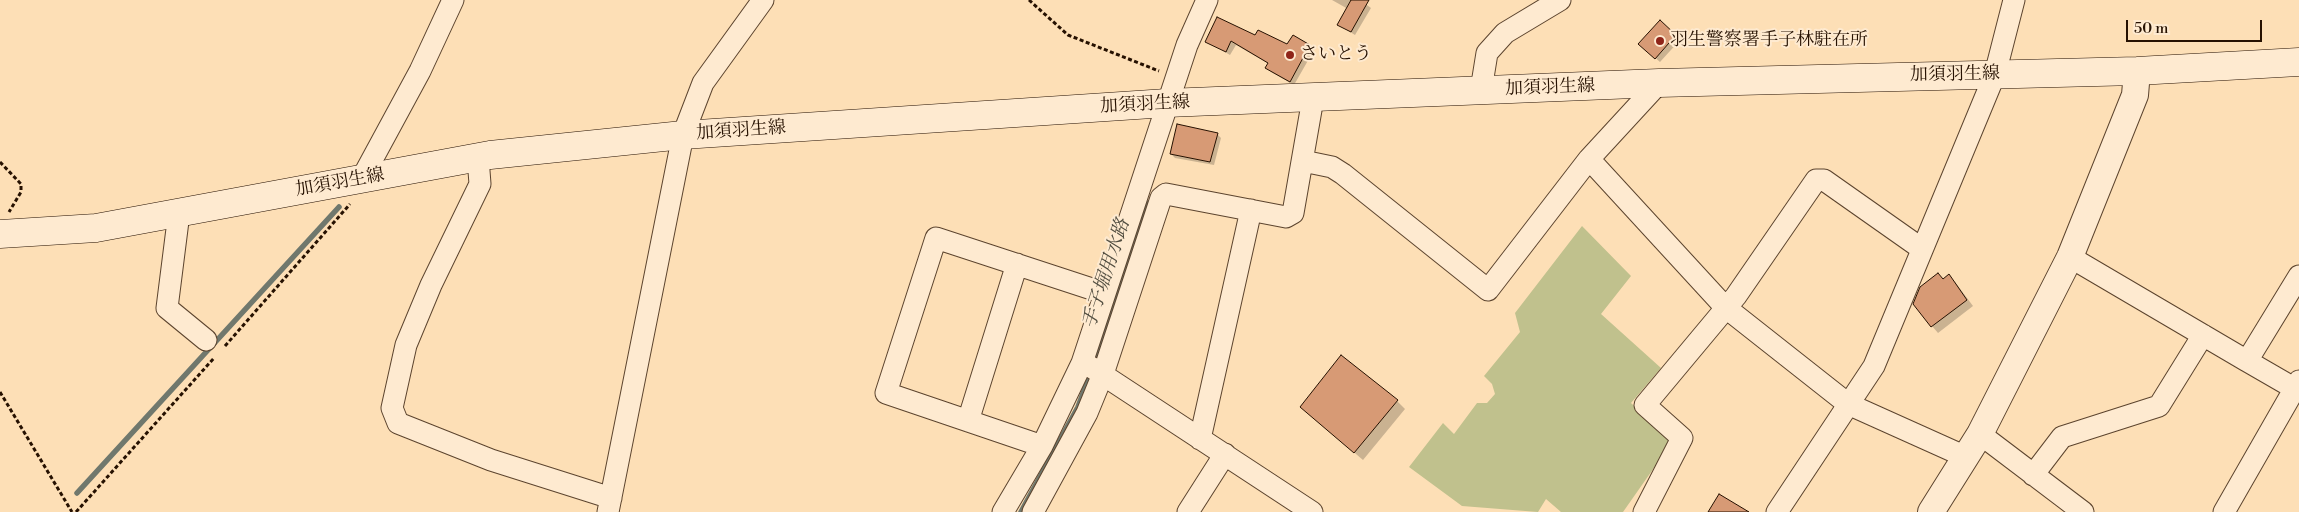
<!DOCTYPE html>
<meta charset="utf-8">
<style>
body{margin:0}
#map{position:relative;width:2299px;height:512px;overflow:hidden;background:#fddfb6;font-family:"Libre Bodoni",serif}
canvas{display:block}
.scale{position:absolute;left:2126px;top:20px;width:136px;height:22px;box-sizing:border-box;border:2px solid #261101;border-top:0;padding-left:6px;font-size:15px;line-height:18px;white-space:nowrap;color:#261101;-webkit-text-stroke:4px #feead0;paint-order:stroke}
</style>
<div id="map">
<canvas width="2299" height="512"></canvas>
<div class="scale">50 m</div>
</div>
<script>
const ctx = document.querySelector('canvas').getContext('2d');
ctx.lineJoin = 'round';
function paint(path, color) { ctx.fillStyle = color; ctx.fill(path, 'evenodd'); }
const poly = rows => new Path2D(rows.map(r => 'M' + r).join(''));
function stroke(path, color, width, dash) { ctx.strokeStyle = color; ctx.lineWidth = width; ctx.lineCap = dash ? 'butt' : 'round'; ctx.setLineDash(dash || []); ctx.stroke(path); }
function drawText(font, color, halo, rows, align = 'center') {
  ctx.font = font + ' "Libre Bodoni","Noto Serif JP",serif'; ctx.lineWidth = 4; ctx.setLineDash([]); ctx.textBaseline = 'middle'; ctx.strokeStyle = halo; ctx.fillStyle = color; for (const [text, x, y, turn = 0] of rows) {
    ctx.save(); ctx.translate(x, y); ctx.rotate((+turn || 0) * Math.PI / 180); ctx.textAlign = isNaN(turn) ? turn : align; if (halo) ctx.strokeText(text, 0, 0); ctx.fillText(text, 0, 0); ctx.restore();
  }
}
const green = poly([
 [1582,226,1631,276,1601,314,1661,368,1631,403,1668,438,1670,445,1623,512,1561,512,1546,499,1538,512,1462,506,1409,467,1443,423,1454,434,1477,403,1487,403,1495,394,1492,384,1484,376,1520,332,1515,313]
]);
const shadow = poly([
 [1332,0,1360,0,1371,8,1355,35,1339,25,1348,9],
 [1660,22,1680,40,1660,62,1640,44],
 [1256,37,1288,46,1309,46,1314,50,1294,85,1271,72,1267,68,1269,64,1236,45,1230,55,1206,41],
 [1217,134,1221,138,1214,165,1175,158,1171,154],
 [1944,280,1955,282,1973,306,1938,333,1932,326],
 [1397,401,1405,409,1363,460,1310,415]
]);
const stream = poly([
 [1096,355,1147,203],
 [77,493,339,207],
 [1021,512,1078,407,1088,380]
]);
const building = poly([
 [1351,0,1369,0,1351,32,1337,25,1351,0],
 [1217,17,1255,35,1258,30,1287,44,1293,35,1310,45,1290,82,1265,68,1268,63,1231,41,1226,52,1205,42,1217,17],
 [1660,20,1676,35,1655,59,1638,44,1660,20],
 [1177,124,1218,133,1210,162,1170,154,1177,124],
 [1938,273,1943,279,1949,274,1967,300,1931,327,1913,304,1920,287,1938,273],
 [1341,355,1398,400,1354,453,1300,407,1341,355],
 [1719,494,1749,512,1708,512,1719,494]
]);
const path = poly([
 [1029,0,1068,35,1159,71],
 [0,162,21,184,21,192,9,212],
 [225,346,350,204],
 [0,392,72,512],
 [76,512,214,358]
]);
const minor = poly([
 [1659,83,1589,159,1725,307,1848,404,1966,457],
 [1481,90,1487,53,1505,33,1560,0],
 [478,158,480,184,431,285,406,345,392,408,398,423,491,460,611,498],
 [1303,161,1332,167,1343,174,1488,290,1589,159],
 [361,180,420,71,453,0],
 [179,213,167,308,206,340],
 [2070,257,2247,361,2299,276],
 [2247,361,2299,391],
 [1091,367,1312,512],
 [968,421,1017,264],
 [1980,434,2083,512],
 [1200,439,1251,210],
 [1042,446,886,393,936,238,1104,293],
 [2033,475,2062,437,2159,406,2203,335],
 [608,512,683,135,703,83,763,0],
 [1003,512,1042,446,1082,363,1187,45,1207,0],
 [1033,512,1087,413,1103,374,1161,198,1166,194,1286,217,1293,213,1311,110,1309,97],
 [1188,512,1225,454],
 [1644,512,1682,438,1645,405,1736,296,1816,180,1824,180,1922,249],
 [1777,512,1874,366,1995,74,2014,0],
 [2224,512,2299,381]
]);
const tertiary = poly([
 [1931,512,1980,434,2070,257,2135,95,2137,71]
]);
const secondary = poly([
 [0,234,96,228,490,155,683,135,1167,103,1659,83,2137,71,2299,62]
]);
const markers = [
 [1660,41,5,"#8f2418"],
 [1290,55,5,"#8f2418"]
];
const poiNames = [
 ["羽生警察署手子林駐在所",1670,41],
 ["さいとう",1300,55]
];
const streetNames = [
 ["加須羽生線",1955,75,-1],
 ["加須羽生線",1550,88,-2],
 ["加須羽生線",1145,105,-3],
 ["加須羽生線",741,131,-4],
 ["加須羽生線",340,183,-10]
];
const waterNames = [
 ["手子堀用水路",1107,274,-72]
];
paint(green, '#c0c18d');
paint(shadow, '#0003');
stroke(stream, '#70786d', 5.5);
paint(building, '#d79a75');
stroke(building, '#261101', 1);
stroke(minor, '#5c442e', 23);
stroke(tertiary, '#5c442e', 28);
stroke(secondary, '#261101', 29);
stroke(path, '#261101', 3, [4, 2.5]);
stroke(minor, '#feead0', 21);
stroke(tertiary, '#feead0', 26);
stroke(secondary, '#feead0', 28);
for (const [x, y, r, color] of markers) { const dot = new Path2D(); dot.arc(x, y, r, 0, 2 * Math.PI); ctx.fillStyle = color; ctx.fill(dot); stroke(dot, '#feead0', 2); }
drawText('18px', '#261101', '#feead0', poiNames, 'left');
drawText('18px', '#261101', '#feead0', streetNames);
drawText('italic 19px', '#514d40', '#feead0', waterNames);
</script>
